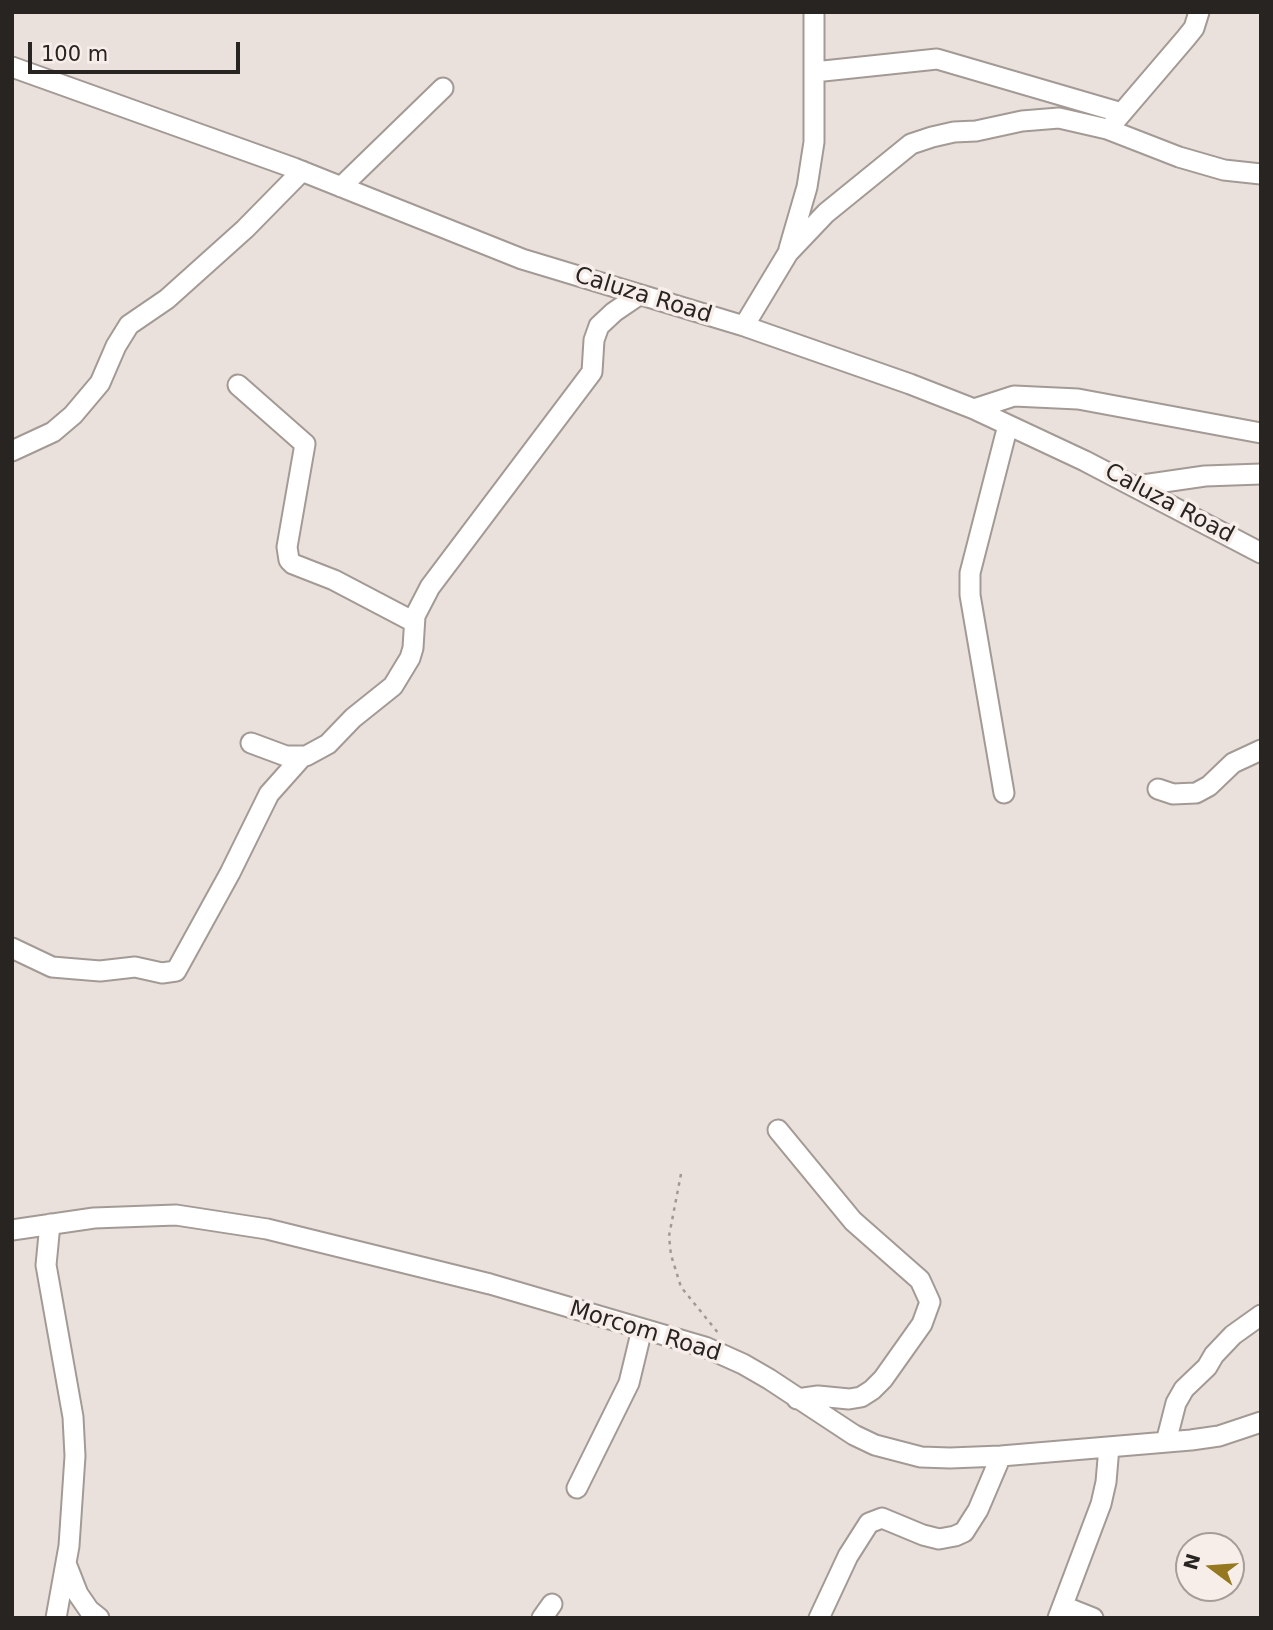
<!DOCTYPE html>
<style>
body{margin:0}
#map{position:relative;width:1273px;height:1630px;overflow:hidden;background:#ebe1dc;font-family:"DejaVu Sans",sans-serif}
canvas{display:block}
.frame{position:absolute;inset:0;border:14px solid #272422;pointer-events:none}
.north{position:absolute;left:1175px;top:1532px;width:70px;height:70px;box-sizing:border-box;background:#f8eee9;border:2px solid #a49d99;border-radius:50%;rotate:286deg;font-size:19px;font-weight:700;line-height:28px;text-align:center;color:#272422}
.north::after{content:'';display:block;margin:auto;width:24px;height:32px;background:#95781f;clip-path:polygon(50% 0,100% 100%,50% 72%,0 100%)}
.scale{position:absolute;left:28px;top:42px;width:212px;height:32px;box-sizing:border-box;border:4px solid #272422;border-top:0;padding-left:9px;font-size:21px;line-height:24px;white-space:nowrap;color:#272422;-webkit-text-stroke:5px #f8eee9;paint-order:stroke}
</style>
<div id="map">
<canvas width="1273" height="1630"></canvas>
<div class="frame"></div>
<div class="north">N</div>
<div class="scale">100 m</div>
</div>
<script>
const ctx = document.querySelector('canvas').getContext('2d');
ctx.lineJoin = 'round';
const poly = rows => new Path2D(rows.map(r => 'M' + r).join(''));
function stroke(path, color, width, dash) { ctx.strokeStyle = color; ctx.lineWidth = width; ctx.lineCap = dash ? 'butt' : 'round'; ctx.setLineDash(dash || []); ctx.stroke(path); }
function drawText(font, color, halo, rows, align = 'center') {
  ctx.font = font + ' "DejaVu Sans",sans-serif'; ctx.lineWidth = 7; ctx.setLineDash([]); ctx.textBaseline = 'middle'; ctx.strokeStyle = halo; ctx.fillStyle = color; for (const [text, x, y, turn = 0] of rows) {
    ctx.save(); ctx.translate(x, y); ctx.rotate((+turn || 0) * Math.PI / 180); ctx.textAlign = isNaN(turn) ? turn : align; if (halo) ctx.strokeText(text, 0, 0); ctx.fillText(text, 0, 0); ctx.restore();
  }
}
const path = poly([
 [681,1174,669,1236,671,1255,681,1287,719,1334]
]);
const minor = poly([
 [12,67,294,168,522,259,744,326,910,384,974,409,1085,461,1261,553],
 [814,72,937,59,1122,113],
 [1115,121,1186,38,1194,28,1199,12],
 [341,187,443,88],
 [789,249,807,187,814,142,814,12],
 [744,326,788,253,826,213,911,144,932,137,954,132,976,131,1022,121,1059,118,1107,129,1179,157,1224,170,1261,174],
 [238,385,305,444,287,547,289,560,293,564,334,580,414,622],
 [974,409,1014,396,1078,399,1261,433],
 [12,451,53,432,73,415,100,383,116,346,129,325,167,299,245,229,302,171],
 [1136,486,1205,476,1261,474],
 [251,743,286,756,306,756,328,744,353,718,393,686,410,658,413,648,415,616,430,587,592,372,594,340,599,326,614,312,639,295],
 [1158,789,1173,794,1196,793,1209,786,1233,763,1261,750],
 [1004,793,970,595,970,573,1008,425],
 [12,948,52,967,100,971,135,967,162,973,176,971,230,873,269,794,302,757],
 [778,1130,853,1221,920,1280,930,1302,922,1324,883,1379,872,1390,861,1397,849,1399,818,1396,797,1399],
 [50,1224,46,1265,73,1417,75,1456,69,1546,56,1618],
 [12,1230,94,1218,176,1215,267,1229,490,1284,705,1347,743,1364,769,1379,854,1435,875,1445,921,1457,950,1458,1001,1456,1191,1440,1219,1436,1261,1422],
 [1166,1442,1176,1403,1184,1389,1207,1367,1214,1355,1233,1335,1261,1315],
 [577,1488,629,1383,642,1329],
 [67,1566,78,1594,89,1610,99,1618],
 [1063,1606,1093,1618],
 [542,1618,552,1604],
 [819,1618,848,1556,869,1523,882,1518,923,1535,939,1539,955,1536,964,1532,978,1510,1001,1456],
 [1058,1618,1101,1504,1106,1482,1109,1447]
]);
const streetNames = [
 ["Caluza Road",643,296,17],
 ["Caluza Road",1169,504,28],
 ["Morcom Road",645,1332,17]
];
stroke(minor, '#a39a95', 23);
stroke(path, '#a09995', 2.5, [3.5, 5]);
stroke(minor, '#fff', 19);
drawText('23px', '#272422', '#f8eee9', streetNames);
</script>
